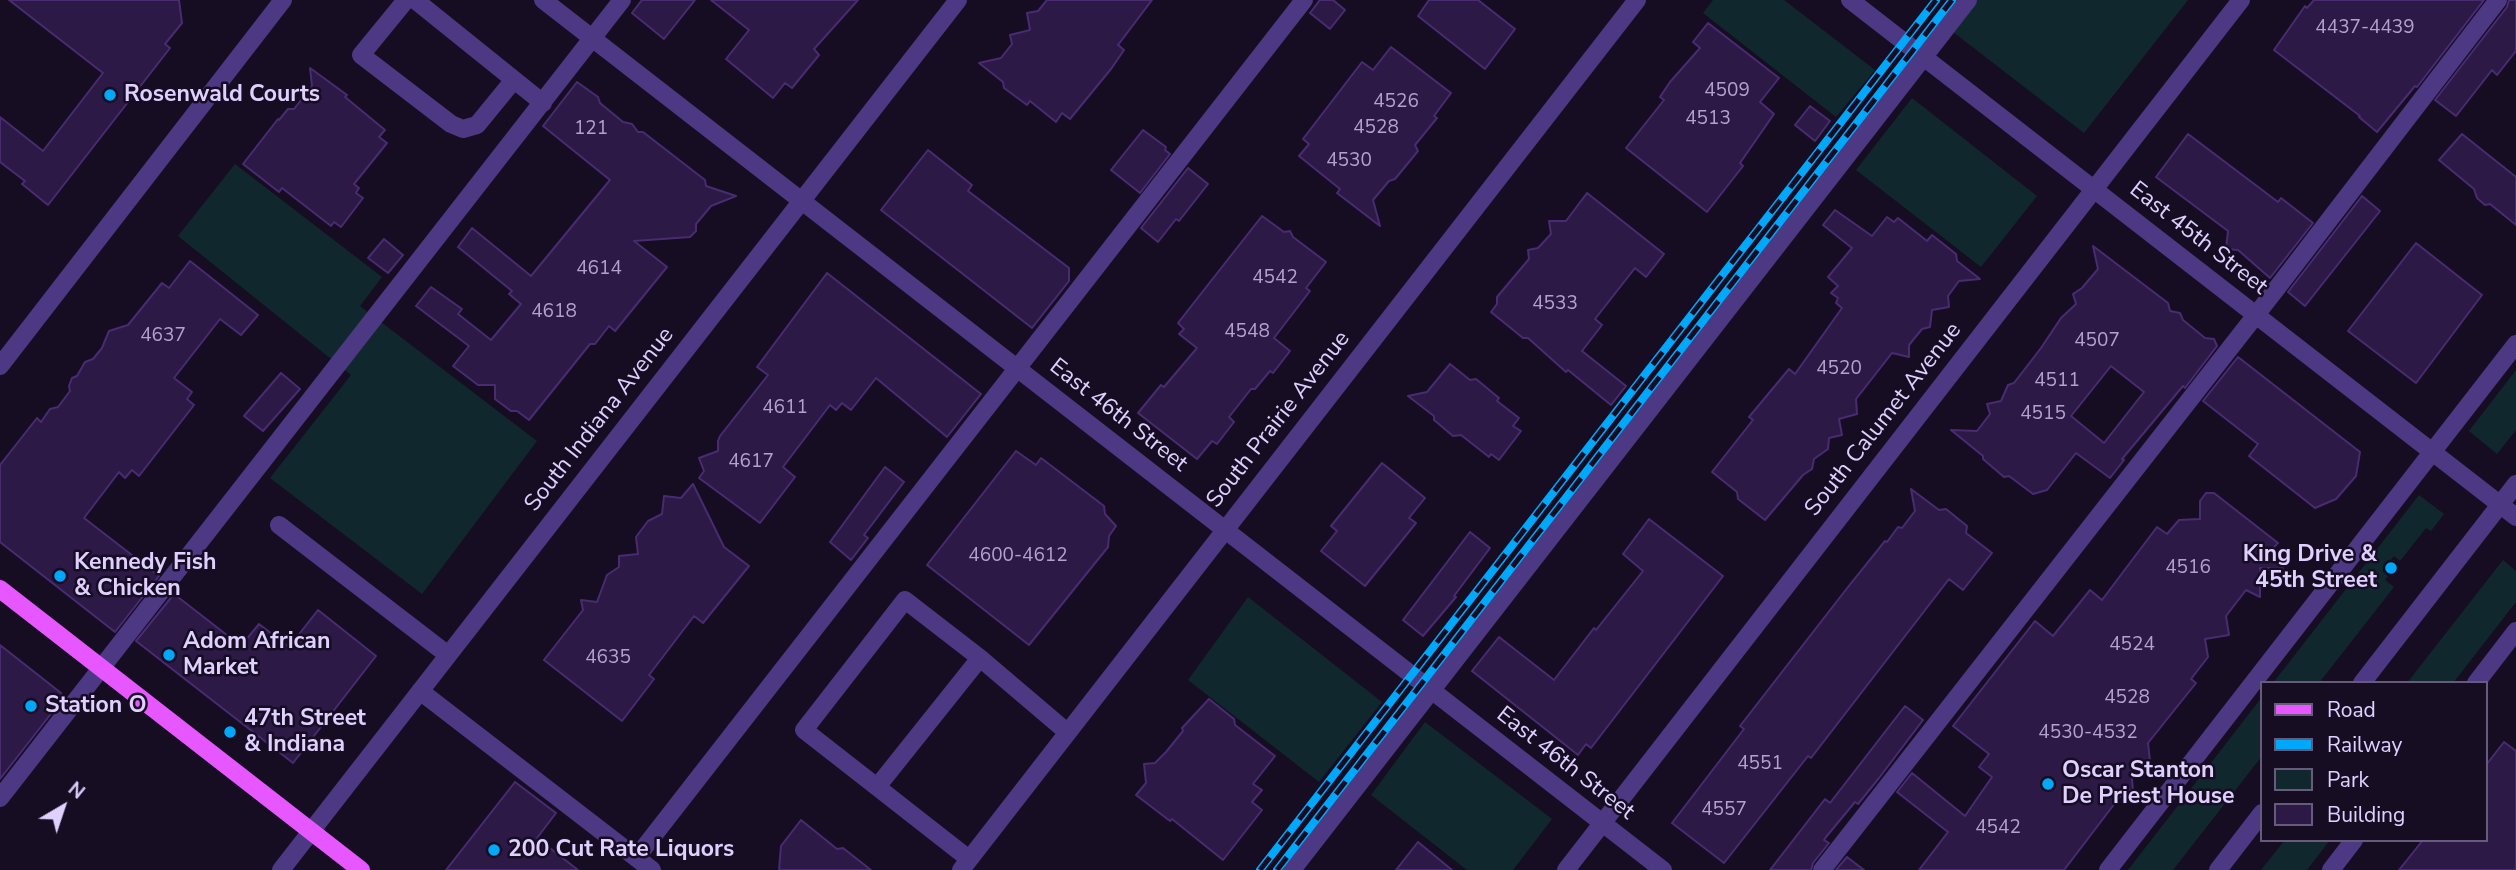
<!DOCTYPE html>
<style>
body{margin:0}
#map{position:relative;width:2516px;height:870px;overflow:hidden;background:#160d23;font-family:"Nunito Sans",sans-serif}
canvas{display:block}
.legend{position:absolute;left:2260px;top:681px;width:228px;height:161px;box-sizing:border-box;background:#160d23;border:2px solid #675b7b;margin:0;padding:9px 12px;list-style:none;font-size:21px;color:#e0d0ff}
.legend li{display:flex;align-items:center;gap:14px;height:35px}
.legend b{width:35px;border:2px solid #675b7b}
.north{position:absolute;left:28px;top:772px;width:70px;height:70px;-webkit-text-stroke:5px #160d23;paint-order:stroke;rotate:39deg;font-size:19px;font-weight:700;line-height:28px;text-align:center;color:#e0d0ff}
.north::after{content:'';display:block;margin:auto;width:24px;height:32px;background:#e0d0ff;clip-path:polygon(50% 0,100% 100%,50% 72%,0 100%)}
</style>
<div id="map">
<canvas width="2516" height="870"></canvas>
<ul class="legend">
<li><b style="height:9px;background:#e757ff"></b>Road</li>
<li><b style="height:9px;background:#00a8fb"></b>Railway</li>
<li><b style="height:19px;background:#10282d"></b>Park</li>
<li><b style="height:19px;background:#2c1945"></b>Building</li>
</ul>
<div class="north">N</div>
</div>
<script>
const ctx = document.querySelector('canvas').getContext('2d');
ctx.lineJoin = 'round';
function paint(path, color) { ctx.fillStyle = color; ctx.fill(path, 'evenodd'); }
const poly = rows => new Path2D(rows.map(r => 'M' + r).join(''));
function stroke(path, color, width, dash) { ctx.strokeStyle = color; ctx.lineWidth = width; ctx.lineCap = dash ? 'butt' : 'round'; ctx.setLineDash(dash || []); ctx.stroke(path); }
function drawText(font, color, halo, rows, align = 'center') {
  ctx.font = font + ' "Nunito Sans",sans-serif'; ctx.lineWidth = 5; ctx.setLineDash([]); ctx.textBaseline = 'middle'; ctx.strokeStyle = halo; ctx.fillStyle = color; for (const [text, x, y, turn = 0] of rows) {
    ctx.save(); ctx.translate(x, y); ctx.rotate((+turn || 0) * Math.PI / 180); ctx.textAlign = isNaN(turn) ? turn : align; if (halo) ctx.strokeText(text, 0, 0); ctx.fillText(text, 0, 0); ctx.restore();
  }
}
const green = poly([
 [1713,0,1784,0,1875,70,1836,117,1703,13],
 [1977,0,2188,0,2084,133,1953,32],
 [1912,98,2037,196,1981,267,1856,170],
 [235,164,382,277,360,306,537,441,422,594,270,478,351,375,178,236],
 [2516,370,2516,430,2497,454,2469,431],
 [2419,495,2444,514,2431,531,2426,528,2400,561,2394,556,2382,571,2388,576,2385,580,2394,587,2319,683,2273,683],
 [2503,560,2516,571,2516,602,2453,683,2407,683],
 [1248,597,1382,702,1319,782,1188,680],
 [2262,697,2262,756,2173,870,2128,870],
 [1425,722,1552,819,1513,870,1467,870,1371,795],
 [2285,840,2330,840,2307,870,2261,870]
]);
const building = poly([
 [9,0,179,0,182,23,165,44,170,48,48,205,22,184,25,181,0,162,0,117,43,151,103,73,9,0],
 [642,0,695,0,664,39,632,13,642,0],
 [711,0,858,0,814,49,819,55,792,88,785,83,773,98,726,59,749,30,711,0],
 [1047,0,1152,0,1118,45,1124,50,1111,69,1070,119,1062,113,1056,122,1030,101,1027,105,1004,88,1003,82,979,63,1001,58,1012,44,1010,35,1030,30,1027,13,1038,11,1047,0],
 [1320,0,1333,0,1345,10,1330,29,1310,13,1320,0],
 [1429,0,1478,0,1515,29,1485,69,1418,16,1429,0],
 [2314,0,2484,0,2417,87,2415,86,2377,132,2359,117,2360,116,2274,50,2305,6,2307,8,2314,0],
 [2509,0,2516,0,2516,51,2497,75,2492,70,2456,116,2435,100,2507,7,2509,0],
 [1708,23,1779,78,1760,102,1774,114,1740,163,1743,166,1707,212,1626,148,1664,100,1660,97,1670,82,1700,48,1693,42,1708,23],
 [1391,47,1451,93,1434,116,1437,118,1415,145,1418,151,1395,179,1389,181,1373,200,1380,226,1337,193,1340,189,1299,156,1309,144,1303,139,1362,62,1373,70,1391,47],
 [310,68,347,95,345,97,385,130,379,137,387,143,354,184,359,188,356,193,363,198,341,227,334,222,331,226,282,188,279,192,243,164,278,119,279,120,288,109,294,109,312,86,310,68],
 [577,82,598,97,600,103,623,122,632,124,638,132,643,132,705,180,706,186,736,196,711,206,696,224,696,231,690,237,634,241,667,267,615,331,609,326,595,344,590,344,529,420,517,411,511,411,495,399,495,385,478,385,453,366,469,346,416,306,431,287,462,309,458,314,491,340,521,304,509,294,512,291,458,247,472,228,531,276,610,180,543,126,577,82],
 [1810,106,1830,121,1815,141,1795,125,1810,106],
 [1143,130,1166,147,1165,150,1170,154,1140,193,1111,170,1143,130],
 [2188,134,2278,202,2281,198,2313,223,2270,278,2238,250,2226,249,2228,231,2156,177,2188,134],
 [2462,134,2516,177,2516,225,2490,204,2485,205,2477,198,2474,189,2439,160,2462,134],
 [928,150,972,185,968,191,1069,268,1069,281,1032,328,881,210,928,150],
 [1188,168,1208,184,1179,221,1176,219,1158,242,1141,228,1188,168],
 [1587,193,1664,254,1646,277,1635,268,1595,319,1602,325,1582,351,1626,386,1611,405,1568,370,1566,372,1528,338,1523,338,1491,312,1497,304,1497,297,1529,259,1528,250,1538,248,1551,234,1549,221,1566,221,1587,193],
 [2362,196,2380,211,2305,306,2288,292,2362,196],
 [1835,210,1872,236,1887,217,1894,222,1898,218,1927,241,1932,235,1956,254,1957,261,1980,279,1959,281,1948,296,1949,307,1932,310,1930,327,1922,329,1909,345,1909,357,1892,353,1856,399,1857,414,1839,419,1842,435,1829,438,1828,449,1814,459,1812,469,1803,475,1765,520,1738,499,1737,492,1712,472,1753,420,1749,417,1789,369,1795,374,1842,308,1836,303,1838,298,1831,293,1838,286,1828,277,1852,248,1823,225,1835,210],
 [1262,216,1284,232,1290,231,1293,237,1326,262,1306,288,1310,291,1274,338,1290,351,1273,373,1270,371,1255,389,1251,389,1229,417,1234,422,1217,444,1212,441,1197,459,1138,413,1161,385,1164,387,1197,348,1179,334,1184,329,1178,323,1262,216],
 [384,239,403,255,388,273,368,258,384,239],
 [2416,243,2482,295,2416,383,2348,331,2416,243],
 [2093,246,2168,303,2170,311,2180,313,2183,320,2205,338,2214,339,2217,346,2185,388,2183,386,2122,459,2124,460,2110,478,2076,453,2047,490,2033,494,2009,476,2004,477,1983,459,1983,456,1951,430,1977,431,1990,414,1987,404,2001,401,2008,385,2014,383,2041,348,2061,318,2076,304,2073,294,2082,288,2098,269,2093,246],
 [2111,366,2144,392,2104,443,2071,416,2111,366],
 [190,261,258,315,241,335,220,319,174,378,192,392,187,399,194,405,139,476,132,470,125,478,119,472,84,518,159,576,115,632,0,542,0,465,37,418,41,422,50,409,58,407,70,391,69,386,72,378,77,376,85,362,93,359,102,348,109,331,128,325,162,283,169,288,190,261],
 [827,273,981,394,947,437,876,378,851,410,842,403,836,410,830,405,783,467,795,477,760,523,699,478,704,471,699,458,718,451,718,441,720,436,768,375,757,367,827,273],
 [2238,357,2360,452,2356,476,2336,499,2315,508,2249,456,2258,444,2203,401,2238,357],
 [1450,364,1470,380,1476,379,1499,398,1497,401,1519,418,1513,426,1521,431,1499,460,1491,454,1489,457,1461,435,1453,436,1434,420,1434,416,1408,396,1427,392,1450,364],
 [281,373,300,389,263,431,244,416,281,373],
 [1016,451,1036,465,1041,458,1104,506,1105,514,1116,526,1109,536,1108,547,1029,645,927,565,1016,451],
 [1382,463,1425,498,1409,518,1416,523,1365,586,1321,551,1337,531,1331,526,1382,463],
 [885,467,904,482,864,535,868,538,851,560,830,542,885,467],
 [693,484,724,547,749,566,703,623,694,616,649,675,654,679,622,721,544,660,583,610,581,600,597,602,607,575,619,567,619,556,638,554,636,537,648,521,662,514,664,496,681,498,693,484],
 [1911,489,1939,510,1946,509,1967,526,1966,533,1992,553,1963,590,1949,579,1811,758,1808,756,1724,863,1672,823,1744,729,1740,726,1848,587,1885,541,1887,542,1898,527,1902,528,1915,511,1911,489],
 [2206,493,2214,493,2278,543,2274,547,2283,568,2260,568,2260,597,2246,590,2226,616,2229,635,2205,639,2208,657,2191,679,2196,683,2148,743,2150,761,2145,768,2131,770,2133,790,2125,790,2064,870,1919,870,1948,832,1897,792,1912,773,1965,816,1992,777,1979,767,1989,754,1953,726,2035,621,2053,636,2090,590,2102,600,2157,527,2167,534,2179,520,2200,519,2200,501,2206,493],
 [1649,519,1723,576,1591,748,1586,744,1578,755,1472,671,1499,637,1554,680,1594,628,1596,630,1643,571,1623,554,1649,519],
 [1470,532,1490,548,1454,596,1456,597,1423,636,1403,620,1470,532],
 [174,594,241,646,259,624,289,647,318,610,376,656,293,763,136,641,174,594],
 [0,645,61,693,61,701,0,779,0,645],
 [1209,699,1234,719,1235,725,1275,756,1253,784,1262,790,1252,802,1262,810,1223,860,1172,819,1170,821,1136,795,1146,783,1144,764,1155,763,1166,752,1183,731,1182,728,1209,699],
 [1905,706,1923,720,1879,778,1858,804,1855,802,1826,837,1824,840,1829,843,1813,863,1811,870,1770,870,1825,799,1830,803,1905,706],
 [2504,742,2516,751,2516,870,2399,870,2423,840,2486,840,2486,765,2504,742],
 [515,782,556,813,537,838,578,870,446,870,515,782],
 [801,820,837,849,843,848,871,870,779,870,781,846,801,820],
 [1418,842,1452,870,1396,870,1418,842],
 [1847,857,1864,870,1836,870,1847,857]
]);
const minor = poly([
 [406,0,361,55,451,124,463,129,477,125,513,81],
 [415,0,543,103],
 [543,0,1663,870],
 [1850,0,2516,517],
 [0,366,283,0],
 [279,525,448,655],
 [980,658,1067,732],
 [2362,683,2516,484],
 [2476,683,2516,631],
 [420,691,652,870],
 [877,787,980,658,905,600,804,730,877,787,969,859],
 [0,798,622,0],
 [636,858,1304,0],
 [281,870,958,0],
 [961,870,1637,0],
 [1292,870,1968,0],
 [1566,870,2241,0],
 [1822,870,2277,288,2498,0],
 [2108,870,2516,344],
 [2218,870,2262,813],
 [2331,870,2354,840]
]);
const major = poly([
 [0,589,361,870]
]);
const rail = poly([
 [1260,870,1936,0],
 [1277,870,1952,0]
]);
const markers = [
 [110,95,7,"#00a8fb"],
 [2391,568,7,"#00a8fb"],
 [60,576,7,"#00a8fb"],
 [169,655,7,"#00a8fb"],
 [31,706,7,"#00a8fb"],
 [230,732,7,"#00a8fb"],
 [2048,784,7,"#00a8fb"],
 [494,850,7,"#00a8fb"]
];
const numberNames = [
 ["4437-4439",2365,28],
 ["4509",1727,91],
 ["4526",1396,102],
 ["4513",1708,119],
 ["4528",1376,128],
 ["121",591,129],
 ["4530",1349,161],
 ["4614",599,269],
 ["4542",1275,278],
 ["4533",1555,304],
 ["4618",554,312],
 ["4548",1247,332],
 ["4637",163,336],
 ["4507",2097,341],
 ["4520",1839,369],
 ["4511",2057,381],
 ["4611",785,408],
 ["4515",2043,414],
 ["4617",751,462],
 ["4600-4612",1018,556],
 ["4516",2188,568],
 ["4524",2132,645],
 ["4635",608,658],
 ["4528",2127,698],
 ["4530-4532",2088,733],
 ["4551",1760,764],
 ["4557",1724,810],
 ["4542",1998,828]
];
const poiNames = [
 ["Rosenwald Courts",124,95],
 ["King Drive &",2377,555,"right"],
 ["45th Street",2377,581,"right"],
 ["Kennedy Fish",74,563],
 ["& Chicken",74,589],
 ["Adom African",183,642],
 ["Market",183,668],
 ["Station O",45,706],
 ["47th Street",244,719],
 ["& Indiana",244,745],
 ["Oscar Stanton",2062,771],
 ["De Priest House",2062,797],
 ["200 Cut Rate Liquors",508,850]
];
const streetNames = [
 ["East 45th Street",2198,239,38],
 ["East 46th Street",1118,416,38],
 ["South Indiana Avenue",600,420,-52],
 ["South Prairie Avenue",1279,420,-52],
 ["South Calumet Avenue",1884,420,-52],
 ["East 46th Street",1565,764,38]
];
paint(green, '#10282d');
paint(building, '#2c1945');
stroke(building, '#492b71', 2);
stroke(minor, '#4c3883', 18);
stroke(major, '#e757ff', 18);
stroke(rail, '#00a8fb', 8);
stroke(rail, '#160d23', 5, [16]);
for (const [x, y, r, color] of markers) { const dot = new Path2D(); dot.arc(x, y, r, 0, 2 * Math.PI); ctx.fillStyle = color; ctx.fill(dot); stroke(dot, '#160d23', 2.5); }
drawText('19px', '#b3a2d0', null, numberNames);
drawText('bold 23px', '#e0d0ff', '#160d23', poiNames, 'left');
drawText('23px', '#e0d0ff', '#160d23', streetNames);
</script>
